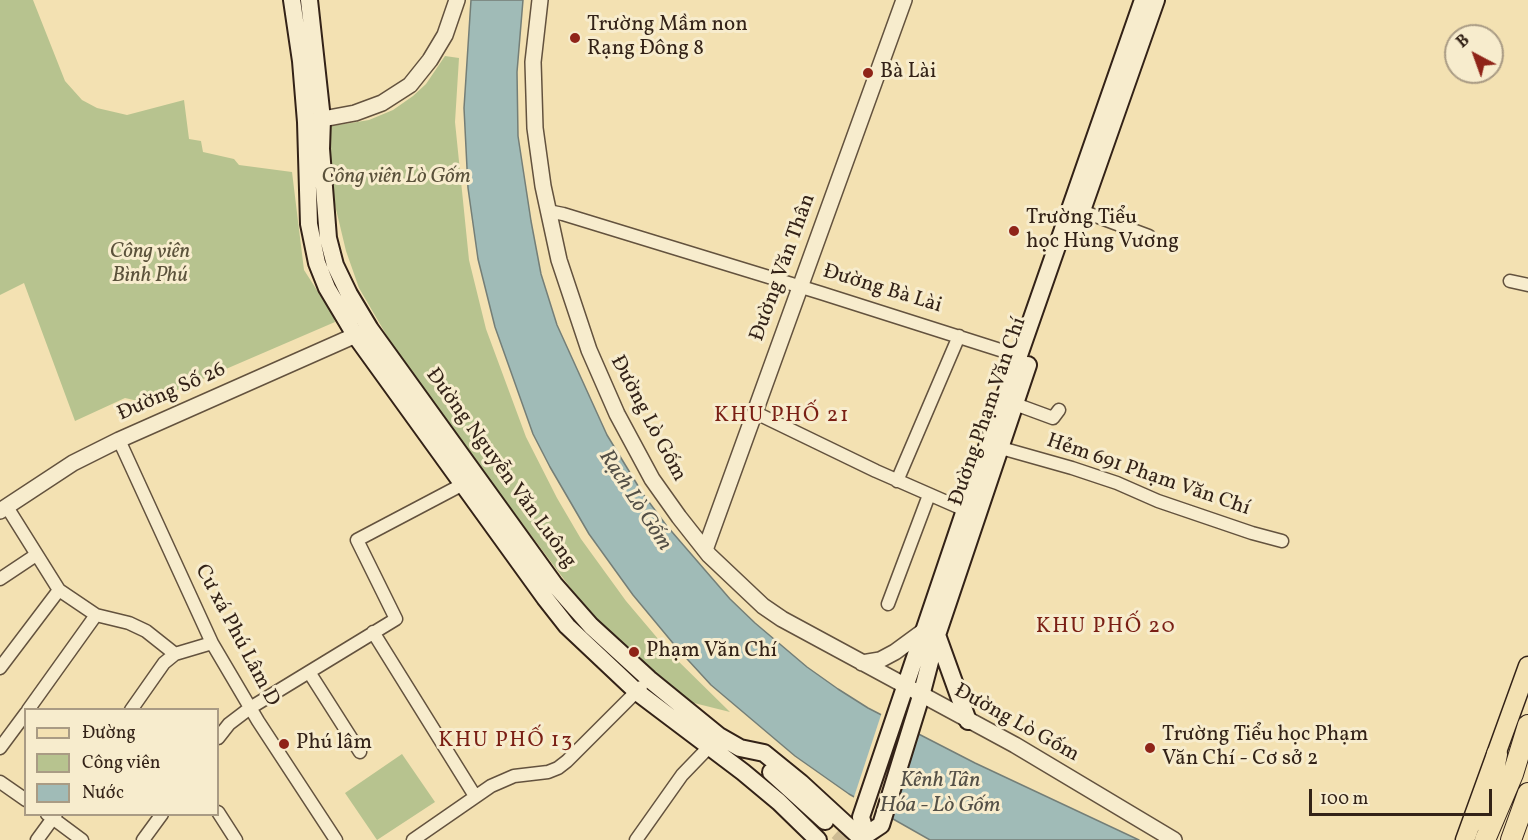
<!DOCTYPE html>
<meta charset="utf-8">
<style>
body{margin:0}
#map{position:relative;width:1528px;height:840px;overflow:hidden;background:#f3e1b2;font-family:Vollkorn,serif}
canvas{display:block}
.legend{position:absolute;left:24px;top:708px;width:195px;height:108px;box-sizing:border-box;background:#f7eccd;border:2px solid #a99b84;margin:0;padding:8px 10px;list-style:none;font-size:18px;color:#332217}
.legend li{display:flex;align-items:center;gap:12px;height:30px}
.legend b{width:30px;border:2px solid #a99b84}
.north{position:absolute;left:1444px;top:24px;width:60px;height:60px;box-sizing:border-box;background:#f7eccd;border:2px solid #a99b84;border-radius:50%;rotate:319deg;font-size:16px;font-weight:700;line-height:24px;text-align:center;color:#332217}
.north::after{content:'';display:block;margin:auto;width:21px;height:27px;background:#8f2418;clip-path:polygon(50% 0,100% 100%,50% 72%,0 100%)}
.scale{position:absolute;left:1309px;top:789px;width:183px;height:27px;box-sizing:border-box;border:3px solid #332217;border-top:0;padding-left:8px;font-size:18px;line-height:21px;white-space:nowrap;color:#332217;-webkit-text-stroke:4px #f7eccd;paint-order:stroke}
</style>
<div id="map">
<canvas width="1528" height="840"></canvas>
<ul class="legend">
<li><b style="height:8px;background:#f3e1b2"></b>Đường</li>
<li><b style="height:16px;background:#b7c38f"></b>Công viên</li>
<li><b style="height:16px;background:#a0bbb7"></b>Nước</li>
</ul>
<div class="north">B</div>
<div class="scale">100 m</div>
</div>
<script>
const ctx = document.querySelector('canvas').getContext('2d');
ctx.lineJoin = 'round';
function paint(path, color) { ctx.fillStyle = color; ctx.fill(path, 'evenodd'); }
const poly = rows => new Path2D(rows.map(r => 'M' + r).join(''));
function stroke(path, color, width, dash) { ctx.strokeStyle = color; ctx.lineWidth = width; ctx.lineCap = dash ? 'butt' : 'round'; ctx.setLineDash(dash || []); ctx.stroke(path); }
function drawText(font, color, halo, rows, align = 'center') {
  ctx.font = font + ' Vollkorn,serif'; ctx.lineWidth = 6; ctx.setLineDash([]); ctx.textBaseline = 'middle'; ctx.strokeStyle = halo; ctx.fillStyle = color; for (const [text, x, y, turn = 0] of rows) {
    ctx.save(); ctx.translate(x, y); ctx.rotate((+turn || 0) * Math.PI / 180); ctx.textAlign = isNaN(turn) ? turn : align; if (halo) ctx.strokeText(text, 0, 0); ctx.fillText(text, 0, 0); ctx.restore();
  }
}
const green = poly([
 [0,0,33,0,65,81,82,100,97,108,127,115,184,100,189,139,201,141,203,152,234,159,239,165,292,172,304,270,333,315,335,322,147,403,125,398,75,421,24,283,0,295],
 [445,56,459,58,455,122,469,260,486,329,526,437,557,498,581,539,626,601,670,653,730,712,682,700,629,652,581,602,432,403,387,336,359,288,346,251,335,205,326,127,369,120,393,110,413,96,426,84],
 [402,754,435,802,377,840,345,793]
]);
const water = poly([
 [471,0,523,0,517,72,518,136,531,221,541,274,557,325,607,435,643,494,666,525,730,599,755,623,807,667,838,689,868,708,975,763,1139,840,930,840,849,794,795,756,711,685,677,648,633,595,589,534,550,467,533,434,495,327,478,259,468,188,464,108,471,0]
]);
const pier = poly([
 [882,712,918,730,891,822,853,800]
]);
const secondaryTunnel = poly([
 [837,832,846,840]
]);
const minor = poly([
 [548,211,563,214,821,293,1019,356],
 [1082,211,1149,236],
 [1510,281,1528,285],
 [1015,404,1053,418,1059,410],
 [754,412,876,471,965,510],
 [119,440,212,643,258,721,336,840],
 [1001,448,1072,468,1117,483,1158,501,1252,533,1282,541],
 [897,481,959,336],
 [7,507,59,590,96,615,129,623,146,631,175,654],
 [0,579,36,555],
 [888,604,929,495],
 [373,632,475,796],
 [0,668,59,590],
 [309,672,360,752],
 [28,710,96,615],
 [131,710,164,663,175,654,212,643],
 [218,738,229,724,250,708,396,619,357,540,469,481],
 [0,748,26,713],
 [0,782,26,800],
 [218,812,236,840],
 [47,814,82,840],
 [37,840,56,814],
 [143,840,162,814],
 [413,840,491,786,514,776,548,772,558,768,567,761,641,687],
 [636,840,682,775,708,748]
]);
const tertiary = poly([
 [540,0,533,62,535,128,543,186,559,260,589,350,617,414,652,479,679,517,709,555,763,606,782,619,1015,745,1174,840],
 [312,121,355,113,382,103,410,85,430,60,445,35,457,0],
 [0,511,73,463,119,440,365,331],
 [705,550,904,0],
 [862,663,880,660,895,652,925,630]
]);
const secondary = poly([
 [292,0,301,61,306,122,309,224,317,263,327,288,355,335,545,598,567,626,637,692,743,772,779,802,818,840],
 [309,0,322,119,321,149,328,238,335,265,349,294,370,329,554,584,591,626,649,679,719,736,740,748,764,753,801,783,863,840],
 [1073,236,1156,0],
 [937,635,968,721],
 [771,772,825,821],
 [866,835,881,825,921,696,937,635,1028,365],
 [865,840,866,835,861,817,965,510,1143,0]
]);
const primary = poly([
 [1465,840,1528,666]
]);
const trunk = poly([
 [1484,822,1497,754],
 [1485,840,1513,774,1528,725],
 [1511,840,1528,793]
]);
const markers = [
 [575,38,6,"#8f2418"],
 [868,73,6,"#8f2418"],
 [1014,231,6,"#8f2418"],
 [634,652,6,"#8f2418"],
 [284,744,6,"#8f2418"],
 [1150,748,6,"#8f2418"]
];
const poiNames = [
 ["Trường Mầm non",587,26],
 ["Rạng Đông 8",587,50],
 ["Bà Lài",880,73],
 ["Trường Tiểu",1026,219],
 ["học Hùng Vương",1026,243],
 ["Phạm Văn Chí",646,652],
 ["Trường Tiểu học Phạm",1162,736],
 ["Văn Chí - Cơ sở 2",1162,760],
 ["Phú lâm",296,744]
];
const parkNames = [
 ["Công viên Lò Gốm",396,178],
 ["Công viên",150,253],
 ["Bình Phú",150,277]
];
const streetNames = [
 ["Đường Văn Thân",784,268,-70],
 ["Đường Bà Lài",882,290,17],
 ["Đường Số 26",172,393,-24],
 ["Đường Phạm Văn Chí",989,412,-71],
 ["Đường Lò Gốm",647,419,62],
 ["Đường Nguyễn Văn Luông",500,469,54],
 ["Hẻm 691 Phạm Văn Chí",1148,476,19],
 ["Cư xá Phú Lâm D",236,636,62],
 ["Đường Lò Gốm",1016,724,29]
];
const neighbourhoodNames = [
 ["KHU PHỐ 21",782,417],
 ["KHU PHỐ 20",1106,628],
 ["KHU PHỐ 13",506,742]
];
const waterNames = [
 ["Rạch Lò Gốm",634,501,57],
 ["Kênh Tân",940,782],
 ["Hóa - Lò Gốm",940,807]
];
paint(green, '#b7c38f');
paint(water, '#a0bbb7');
stroke(water, '#747e77', 1.5);
paint(pier, '#f3e1b2');
stroke(secondaryTunnel, '#cdbb93', 16, [16, 8]);
stroke(minor, '#63523e', 15);
stroke(tertiary, '#63523e', 18);
stroke(secondary, '#332217', 20);
stroke(primary, '#332217', 21);
stroke(trunk, '#332217', 22);
stroke(minor, '#f7eccd', 12);
stroke(tertiary, '#f7eccd', 15);
stroke(secondary, '#f7eccd', 16);
stroke(primary, '#f3e1b2', 18);
stroke(trunk, '#f3e1b2', 20);
for (const [x, y, r, color] of markers) { const dot = new Path2D(); dot.arc(x, y, r, 0, 2 * Math.PI); ctx.fillStyle = color; ctx.fill(dot); stroke(dot, '#f7eccd', 2); }
drawText('21px', '#332217', '#f7eccd', poiNames, 'left');
drawText('italic 21px', '#5b523b', '#f7eccd', parkNames);
drawText('21px', '#332217', '#f7eccd', streetNames);
ctx.letterSpacing = '1.5px';
drawText('22px', '#7a1f14', '#f7eccd', neighbourhoodNames);
ctx.letterSpacing = '0px';
drawText('italic 22px', '#545047', '#f7eccd', waterNames);
</script>
